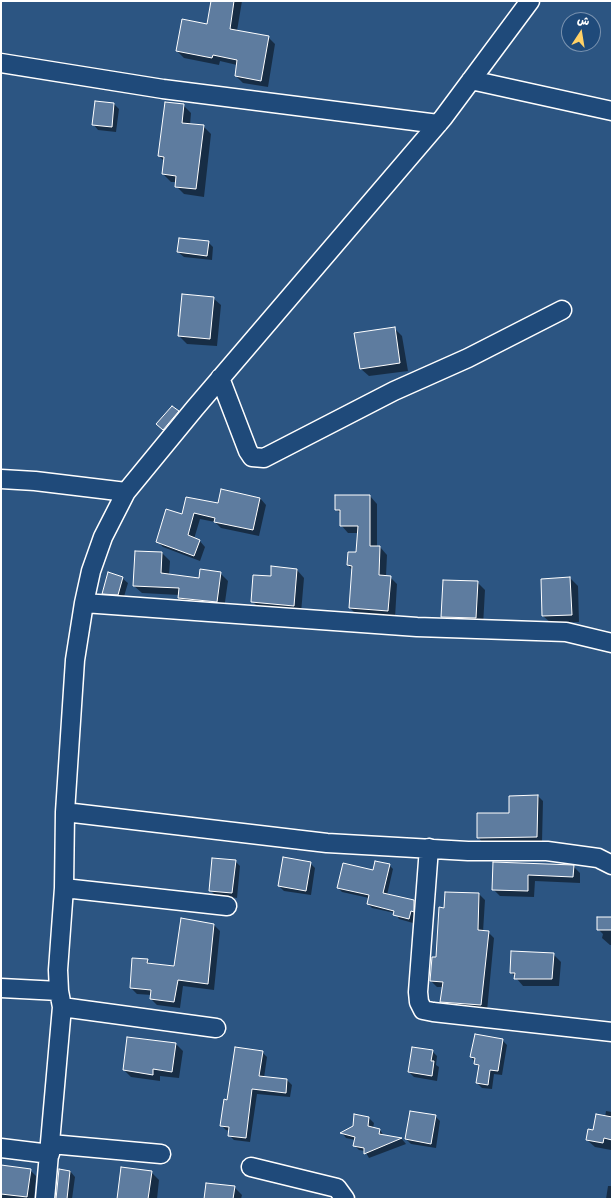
<!DOCTYPE html>
<meta charset="utf-8">
<style>
body{margin:0}
#map{position:relative;width:613px;height:1200px;overflow:hidden;background:#2c5582;font-family:Itim,"Playpen Sans Arabic",sans-serif}
canvas{display:block}
.frame{position:absolute;inset:0;border:2px solid #fff;pointer-events:none}
.north{position:absolute;left:561px;top:12px;width:40px;height:40px;box-sizing:border-box;background:#1f4a7a;border:1px solid #7992af;border-radius:50%;rotate:12deg;font-size:11px;font-weight:700;line-height:16px;text-align:center;color:#fff}
.north::after{content:'';display:block;margin:auto;width:14px;height:18px;background:#ffd166;clip-path:polygon(50% 0,100% 100%,50% 72%,0 100%)}
</style>
<div id="map">
<canvas width="613" height="1200"></canvas>
<div class="frame"></div>
<div class="north">ش</div>
</div>
<script>
const ctx = document.querySelector('canvas').getContext('2d');
ctx.lineJoin = 'round';
function paint(path, color) { ctx.fillStyle = color; ctx.fill(path, 'evenodd'); }
const poly = rows => new Path2D(rows.map(r => 'M' + r).join(''));
function stroke(path, color, width, dash) { ctx.strokeStyle = color; ctx.lineWidth = width; ctx.lineCap = dash ? 'butt' : 'round'; ctx.setLineDash(dash || []); ctx.stroke(path); }
const shadow = poly([
 [212,1,242,1,237,31,268,37,275,44,268,87,243,83,236,76,237,65,220,61,219,65,184,58,177,51,208,25],
 [96,102,114,104,119,109,116,132,98,130,93,124],
 [183,105,191,113,190,125,203,126,211,134,204,197,184,194,176,186,176,182,171,182,163,174,164,161,159,156],
 [208,242,213,247,212,260,184,257,178,252],
 [213,298,221,305,217,346,187,344,179,336],
 [394,328,402,336,408,371,369,376,361,369],
 [178,412,183,417,169,434,163,429],
 [370,496,377,504,377,547,380,547,387,555,386,576,390,577,397,584,395,618,357,615,350,608,352,570,348,565,357,553,358,533,348,533,341,525,341,514,336,509],
 [260,498,266,505,259,536,221,528,215,522,200,519,194,539,199,540,205,547,200,561,163,547,157,541,183,515,218,505],
 [162,553,170,561,169,575,199,579,220,573,228,581,224,609,186,605,179,598,179,595,142,593,134,586],
 [297,570,304,578,301,613,260,609,252,601,271,577],
 [122,578,128,583,123,600,108,598,103,593],
 [570,578,578,586,579,622,551,623,543,616,542,580],
 [477,582,485,590,483,626,450,625,442,617],
 [538,796,543,801,542,842,483,843,478,837],
 [235,861,240,866,237,898,215,895,210,890],
 [310,863,315,868,311,895,284,891,279,886],
 [494,863,573,866,580,873,580,883,535,881,534,897,500,896,493,889],
 [389,865,393,869,387,895,414,901,418,906,413,923,399,919,395,913,372,908,368,904,369,898,342,892,338,888],
 [479,894,485,900,483,932,488,932,494,938,487,1011,447,1008,441,1002,443,987,437,987,431,981,445,909],
 [612,918,612,945,610,945,602,938,603,934,598,929],
 [214,925,220,931,214,990,183,986,180,1008,157,1005,151,999,152,995,137,994,131,988,147,960,151,964,175,967],
 [553,954,561,962,559,986,523,986,511,972],
 [502,1040,507,1045,502,1075,494,1074,492,1089,482,1088,477,1083,480,1069,471,1057],
 [176,1044,183,1051,179,1078,160,1076,160,1081,131,1077,124,1070],
 [432,1051,437,1056,436,1065,439,1067,437,1081,414,1077,409,1072],
 [262,1052,267,1057,264,1078,287,1080,292,1085,290,1097,257,1094,250,1142,234,1140,229,1135,230,1131,226,1130,221,1125],
 [606,1111,612,1112,611,1150,595,1147,587,1140,605,1117],
 [435,1116,440,1121,436,1148,411,1144,406,1139],
 [369,1118,374,1123,373,1128,380,1130,384,1136,402,1139,406,1144,369,1158,365,1151,359,1150,354,1145,355,1140,346,1138,342,1133],
 [1,1166,30,1170,36,1176,34,1199,1,1199],
 [70,1171,75,1177,72,1199,57,1199],
 [151,1172,159,1180,157,1199,118,1199],
 [608,1186,612,1186,612,1199,606,1199],
 [234,1187,242,1195,241,1199,205,1199]
]);
const building = poly([
 [211,1,234,1,230,29,269,36,261,81,235,76,237,60,213,55,212,58,176,51,182,19,207,24,211,1],
 [95,101,114,103,112,127,92,125,95,101],
 [165,102,184,104,182,123,204,125,196,189,175,187,176,176,162,174,164,157,158,156,165,102],
 [179,238,209,241,207,256,177,252,179,238],
 [182,294,214,297,210,339,178,336,182,294],
 [395,327,400,363,360,369,354,333,395,327],
 [172,406,179,411,163,430,156,424,172,406],
 [221,489,260,498,253,530,214,522,215,518,194,513,188,535,200,540,194,556,156,542,166,509,182,514,186,497,218,503,221,489],
 [335,495,370,495,370,546,380,546,379,575,391,576,388,611,349,608,352,566,347,565,348,552,356,552,358,526,340,526,340,510,335,510,335,495],
 [135,551,162,552,161,573,199,578,200,569,221,572,217,602,178,598,179,588,133,586,135,551],
 [271,566,297,569,294,606,251,602,253,575,271,576,271,566],
 [108,572,123,577,118,595,102,594,108,572],
 [570,577,572,615,542,616,541,579,570,577],
 [443,580,478,581,476,618,441,617,443,580],
 [538,795,537,837,477,838,477,813,509,813,509,796,538,795],
 [283,857,311,862,306,891,278,886,283,857],
 [212,858,236,860,232,893,209,891,212,858],
 [375,861,390,864,383,893,414,900,414,912,411,911,409,919,393,915,394,911,367,904,369,895,337,888,343,863,373,870,375,861],
 [493,862,574,865,573,877,528,875,528,891,492,890,493,862],
 [445,892,479,893,478,930,489,931,481,1005,440,1002,443,982,430,981,432,957,436,957,439,907,444,908,445,892],
 [597,917,612,917,612,930,597,930,597,917],
 [181,918,214,924,208,984,178,980,174,1002,150,999,151,990,130,988,132,958,148,959,147,963,174,966,181,918],
 [511,951,554,953,552,979,514,979,515,973,510,973,511,951],
 [475,1034,503,1039,498,1071,490,1070,488,1085,476,1083,479,1065,474,1064,475,1058,470,1057,475,1034],
 [127,1037,176,1043,172,1072,153,1069,153,1075,123,1070,127,1037],
 [235,1047,263,1051,259,1076,287,1079,286,1093,252,1089,246,1138,228,1136,229,1127,220,1126,224,1099,227,1100,235,1047],
 [412,1047,433,1050,431,1061,434,1061,432,1076,408,1072,412,1047],
 [410,1111,436,1115,431,1144,405,1139,410,1111],
 [354,1114,369,1117,368,1126,380,1129,379,1134,402,1138,364,1154,364,1148,353,1146,355,1137,340,1133,353,1126,354,1114],
 [596,1114,612,1117,612,1140,604,1138,603,1143,586,1140,588,1129,593,1130,596,1114],
 [1,1165,31,1169,27,1197,1,1194,1,1165],
 [121,1167,152,1171,148,1199,117,1199,121,1167],
 [59,1169,70,1171,67,1199,56,1199,59,1169],
 [206,1183,235,1186,233,1199,204,1199,206,1183]
]);
const minor = poly([
 [1,63,163,89,438,124],
 [471,80,612,111],
 [220,378,248,451,252,457,264,458,394,391,468,358,562,310],
 [1,479,35,481,126,492],
 [84,603,417,627,566,632,612,643],
 [65,812,327,843,468,851,547,851,598,858,612,865],
 [429,848,418,992,419,1002,423,1010,433,1012,612,1032],
 [64,888,227,906],
 [1,988,59,991],
 [62,1007,216,1028],
 [51,1144,161,1154],
 [1,1148,50,1154],
 [251,1167,337,1188,345,1199],
 [45,1199,62,1007,59,991,58,970,64,888,65,812,75,660,84,603,91,571,103,537,126,492,195,408,443,118,530,1]
]);
paint(shadow, '#0007');
paint(building, '#5e7c9f');
stroke(building, '#fff', 1);
stroke(minor, '#fff', 21);
stroke(minor, '#1f4a7a', 18);
</script>
